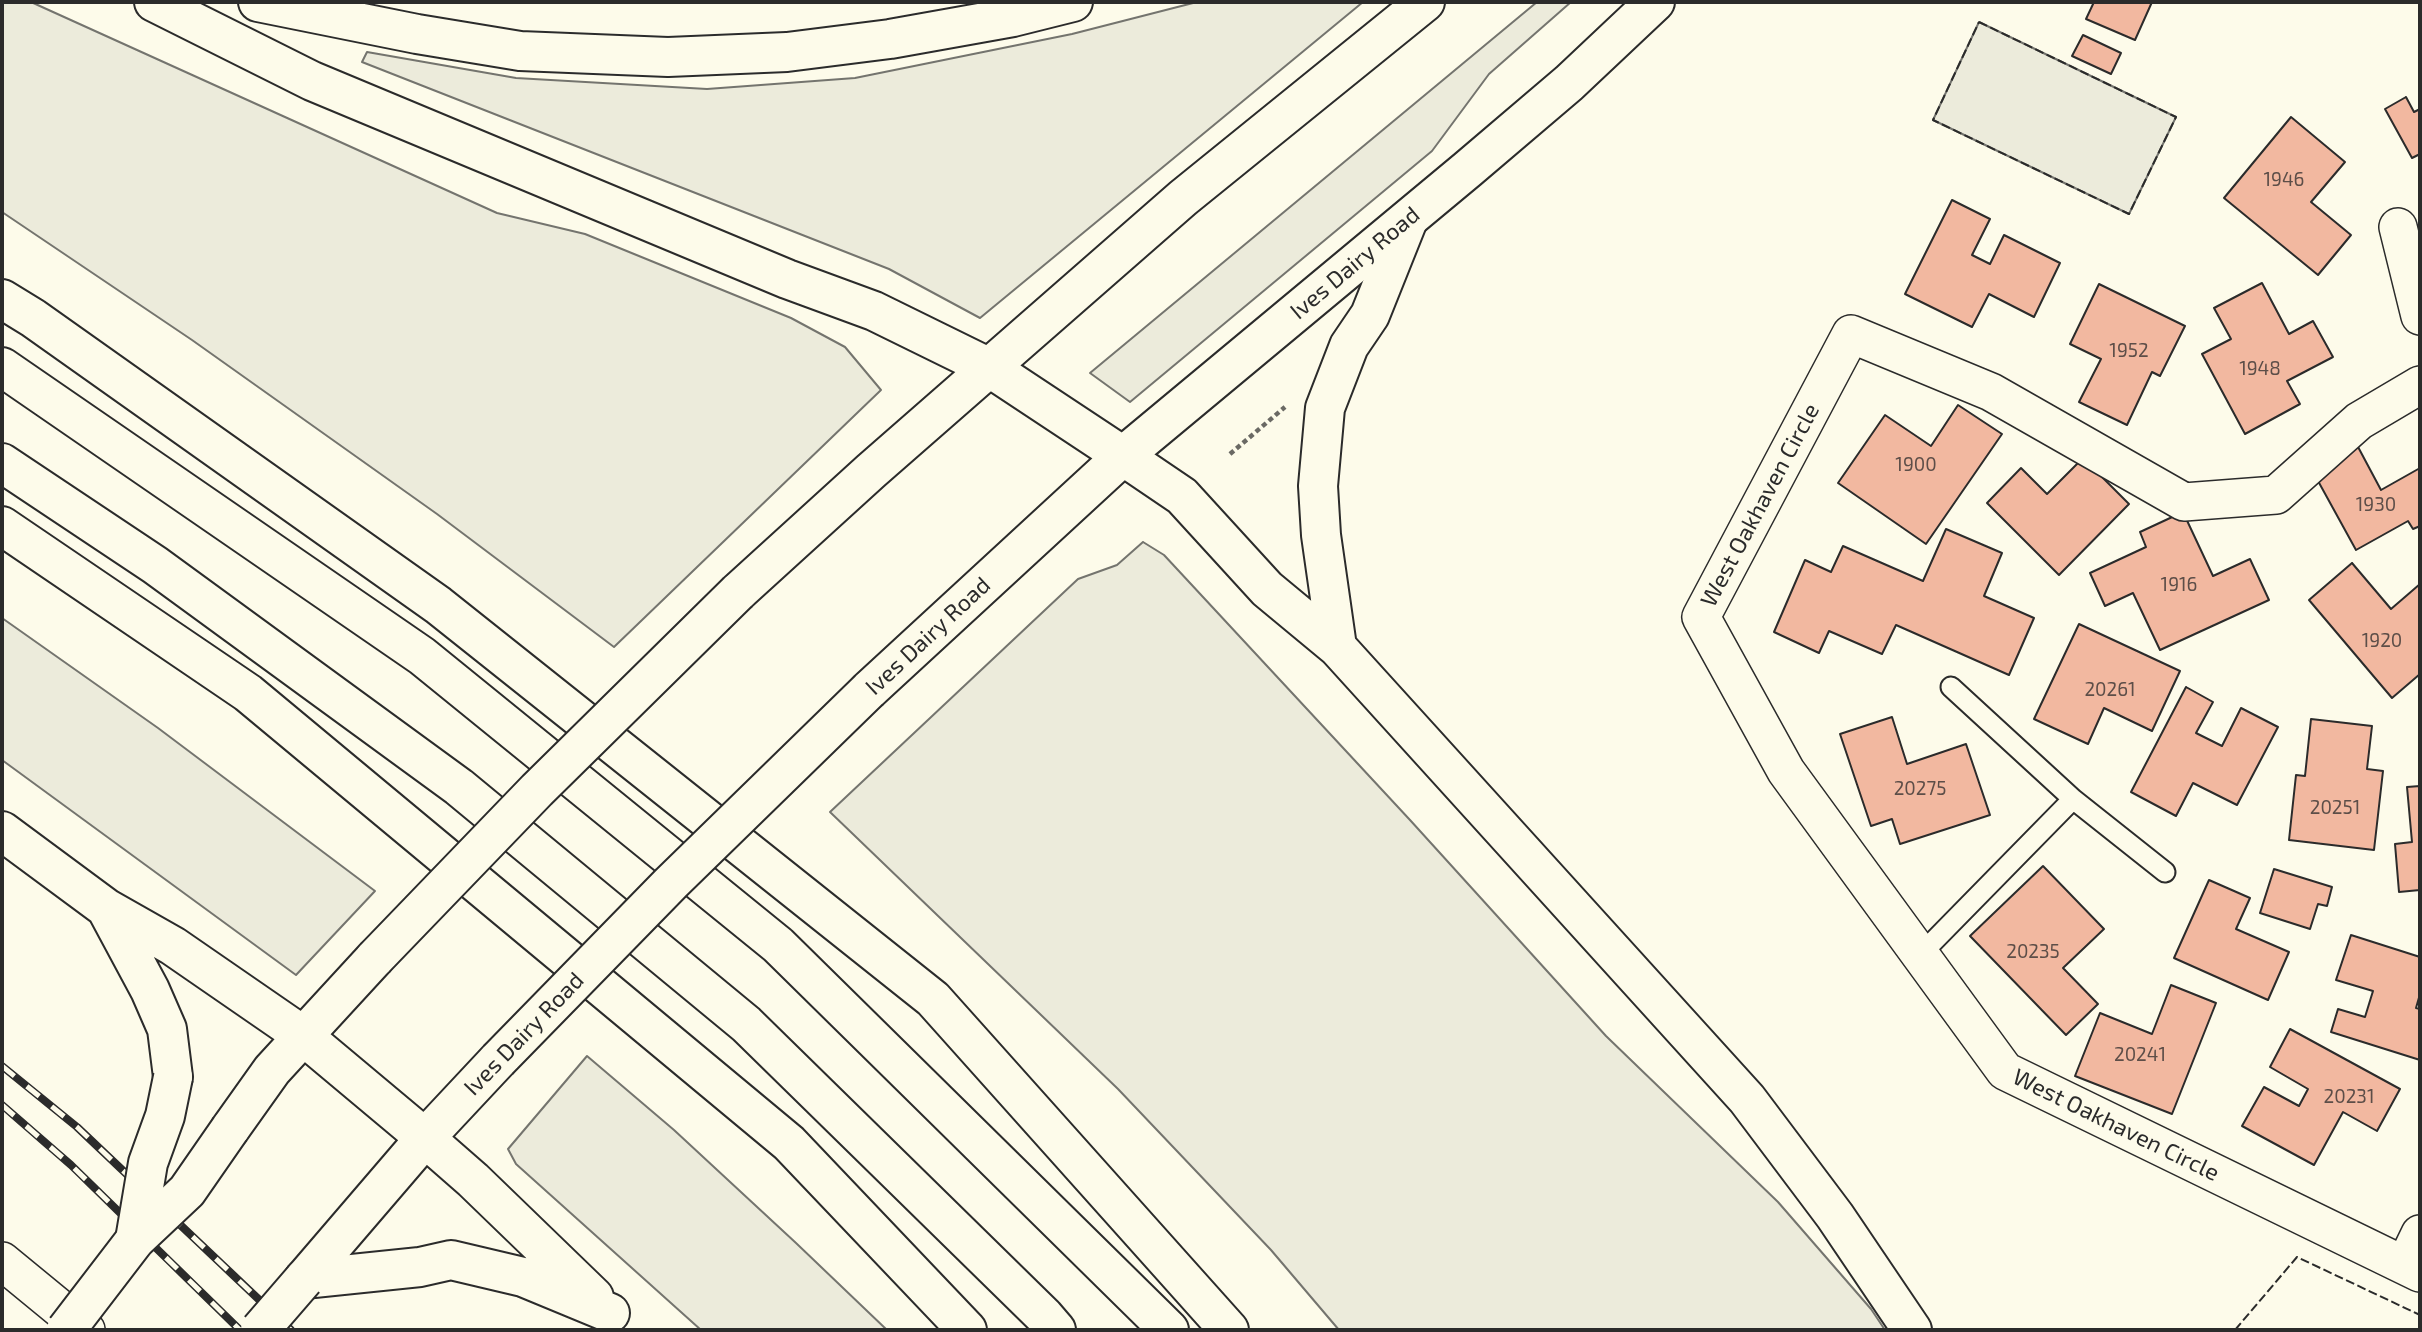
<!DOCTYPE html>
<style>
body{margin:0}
#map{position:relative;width:2422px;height:1332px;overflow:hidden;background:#fdfbea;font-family:"Exo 2",sans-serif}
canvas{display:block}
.frame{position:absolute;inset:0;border:4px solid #2b2b2b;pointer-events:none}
</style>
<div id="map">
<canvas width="2422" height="1332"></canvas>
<div class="frame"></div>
</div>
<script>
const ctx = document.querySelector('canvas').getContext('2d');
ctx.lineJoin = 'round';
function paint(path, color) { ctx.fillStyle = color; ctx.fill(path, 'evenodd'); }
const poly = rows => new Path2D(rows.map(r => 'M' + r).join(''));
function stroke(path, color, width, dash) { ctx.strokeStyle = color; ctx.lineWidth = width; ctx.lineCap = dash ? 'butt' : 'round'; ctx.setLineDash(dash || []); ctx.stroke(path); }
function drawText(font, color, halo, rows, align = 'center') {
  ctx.font = font + ' "Exo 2",sans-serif'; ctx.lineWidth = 5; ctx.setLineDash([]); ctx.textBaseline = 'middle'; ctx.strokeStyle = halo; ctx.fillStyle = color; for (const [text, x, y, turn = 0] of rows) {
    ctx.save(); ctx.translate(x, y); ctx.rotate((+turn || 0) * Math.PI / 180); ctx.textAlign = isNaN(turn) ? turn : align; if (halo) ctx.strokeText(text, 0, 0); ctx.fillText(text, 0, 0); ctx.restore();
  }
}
const green = poly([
 [2,2,31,2,497,213,585,234,791,318,845,347,881,390,614,647,437,514,192,340,2,212,2,2],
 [1197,2,1363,2,980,318,889,269,362,62,367,52,516,78,707,89,855,78,1072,34,1197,2],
 [1537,2,1571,2,1489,74,1432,151,1130,402,1090,373,1537,2],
 [1979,22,2176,117,2129,214,1933,120,1979,22],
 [1143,542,1164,555,1410,820,1606,1036,1778,1202,1871,1309,1885,1330,1339,1330,1271,1250,1118,1089,830,812,1078,579,1117,565,1143,542],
 [2,618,158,728,375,891,296,975,2,760,2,618],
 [587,1056,674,1130,796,1243,887,1330,701,1330,516,1164,508,1149,587,1056]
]);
const building = poly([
 [2094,2,2152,2,2135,40,2086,19,2094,2],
 [2083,35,2121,53,2111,74,2072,56,2083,35],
 [2406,97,2414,112,2420,109,2420,154,2412,158,2385,109,2406,97],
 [2291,117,2345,162,2311,202,2351,235,2318,275,2224,198,2291,117],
 [1952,200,1990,219,1972,255,1990,264,2004,235,2060,263,2034,317,1989,294,1972,327,1905,294,1952,200],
 [2262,283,2289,334,2313,321,2333,357,2287,381,2300,404,2245,434,2202,354,2231,339,2214,308,2262,283],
 [2099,284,2185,326,2160,376,2152,372,2127,425,2079,402,2101,359,2070,344,2099,284],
 [1958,405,2002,434,1926,544,1838,483,1885,415,1931,446,1958,405],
 [2357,445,2381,490,2420,468,2420,526,2413,529,2408,521,2356,550,2312,470,2357,445],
 [2083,458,2129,504,2059,575,1987,503,2021,468,2047,494,2083,458],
 [2183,512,2213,576,2250,559,2269,600,2160,650,2133,593,2105,606,2090,573,2146,547,2140,532,2183,512],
 [1946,529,2002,553,1984,596,2034,618,2009,675,1896,625,1882,654,1829,631,1819,653,1774,632,1805,560,1831,572,1843,546,1923,581,1946,529],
 [2352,563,2391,609,2420,584,2420,674,2392,698,2309,600,2352,563],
 [2079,624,2180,671,2152,731,2104,708,2088,744,2034,719,2079,624],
 [2186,687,2213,702,2196,733,2222,746,2241,708,2278,727,2237,805,2193,783,2176,816,2131,792,2186,687],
 [1892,717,1907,764,1966,744,1990,815,1900,844,1892,819,1871,826,1840,734,1892,717],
 [2311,719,2372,726,2367,769,2383,771,2374,850,2289,840,2296,775,2305,776,2311,719],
 [2420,786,2420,890,2399,892,2395,844,2412,842,2407,787,2420,786],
 [2043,866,2104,929,2063,968,2098,1004,2066,1035,1970,936,2043,866],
 [2274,869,2332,887,2327,906,2318,904,2310,929,2260,913,2274,869],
 [2209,880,2250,898,2236,929,2289,952,2268,1000,2174,958,2209,880],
 [2351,935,2420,957,2420,994,2416,1008,2420,1009,2420,1060,2331,1032,2338,1009,2365,1017,2373,991,2336,980,2351,935],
 [2171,985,2216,1003,2172,1114,2075,1076,2100,1013,2152,1034,2171,985],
 [2290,1029,2400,1089,2377,1131,2343,1112,2314,1165,2242,1126,2264,1087,2299,1106,2308,1089,2270,1067,2290,1029]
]);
const path = poly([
 [1230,454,1285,407]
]);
const lane = poly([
 [2073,799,2165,872],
 [1920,955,2073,799,1951,687]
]);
const street = poly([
 [2398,227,2420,316],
 [2420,385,2359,421,2276,495,2184,502,1991,392,1851,334,1701,617,1786,771,2005,1071,2420,1273],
 [2,1261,86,1330],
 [2405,1265,2420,1234]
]);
const primary = poly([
 [990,368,1123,456],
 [738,592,871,471,1183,198,1425,2],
 [869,690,1123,456,1468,169,1569,83,1655,2],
 [302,1035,425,1138],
 [230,1129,272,1070,375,958],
 [304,1279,425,1138,498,1060]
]);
const highway = poly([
 [154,2,312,81,787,279,874,311,990,368],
 [258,2,417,34,520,51,668,57,787,52,890,39,1013,17,1073,2],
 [2,299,33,318,438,605,933,999,1229,1330],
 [2,367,422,656,778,945,1169,1330],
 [1123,456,1182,496,1267,589,1337,647,1747,1099,1835,1216,1912,1330],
 [2,463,155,565,459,787,746,1024,1044,1316,1056,1330],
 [2,526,248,693,789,1143,967,1330],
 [1337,647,1321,535,1318,486,1325,408,1349,346,1370,315,1408,220],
 [2,831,106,908,173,946,302,1035],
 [106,908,150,990,167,1029,173,1077],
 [425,1138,473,1180,594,1297],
 [304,1279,420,1267,451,1260,523,1277,610,1313]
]);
const rail = poly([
 [2,1066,77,1127,291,1330],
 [2,1105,71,1165,240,1330]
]);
const primaryBridge = poly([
 [375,958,537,790,738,592],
 [498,1060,671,883,869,690],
 [66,1330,135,1240,187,1191,230,1129],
 [260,1330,304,1279]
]);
const highwayBridge = poly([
 [135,1240,148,1163,165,1116,173,1077]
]);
const fence = poly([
 [1979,22,2176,117,2129,214,1933,120,1979,22],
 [2235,1330,2297,1257,2420,1315]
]);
const numberNames = [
 ["1946",2284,180],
 ["1952",2129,351],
 ["1948",2260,369],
 ["1900",1916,465],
 ["1930",2376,505],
 ["1916",2179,585],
 ["1920",2382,641],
 ["20261",2110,690],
 ["20275",1920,789],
 ["20251",2335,808],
 ["20235",2033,952],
 ["20241",2140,1055],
 ["20231",2349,1097]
];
const streetNames = [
 ["Ives Dairy Road",1355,263,-40],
 ["West Oakhaven Circle",1760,505,-62],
 ["Ives Dairy Road",928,636,-43],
 ["Ives Dairy Road",524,1034,-46],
 ["West Oakhaven Circle",2116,1125,26]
];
paint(green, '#ecebdb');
stroke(green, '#74746e', 2);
paint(building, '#f2b8a0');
stroke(building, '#2b2b2b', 2);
stroke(lane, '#2b2b2b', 23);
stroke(street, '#2b2b2b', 40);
stroke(primary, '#2b2b2b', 42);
stroke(highway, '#2b2b2b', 42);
stroke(path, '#6a6964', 4.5, [5, 3.5]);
stroke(lane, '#fdfbea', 19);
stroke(street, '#fdfbea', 37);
stroke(primary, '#fdfbea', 38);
stroke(highway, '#fdfbea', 38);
stroke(rail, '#2b2b2b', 8);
stroke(rail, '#fdfbea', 5, [16]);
stroke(primaryBridge, '#2b2b2b', 42, []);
stroke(highwayBridge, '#2b2b2b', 42, []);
stroke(primaryBridge, '#fdfbea', 38);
stroke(highwayBridge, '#fdfbea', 38);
stroke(fence, '#2b2b2b', 2, [9, 3.5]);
drawText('19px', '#5d4e48', null, numberNames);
drawText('23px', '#2b2b2b', '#fdfbea', streetNames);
</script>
